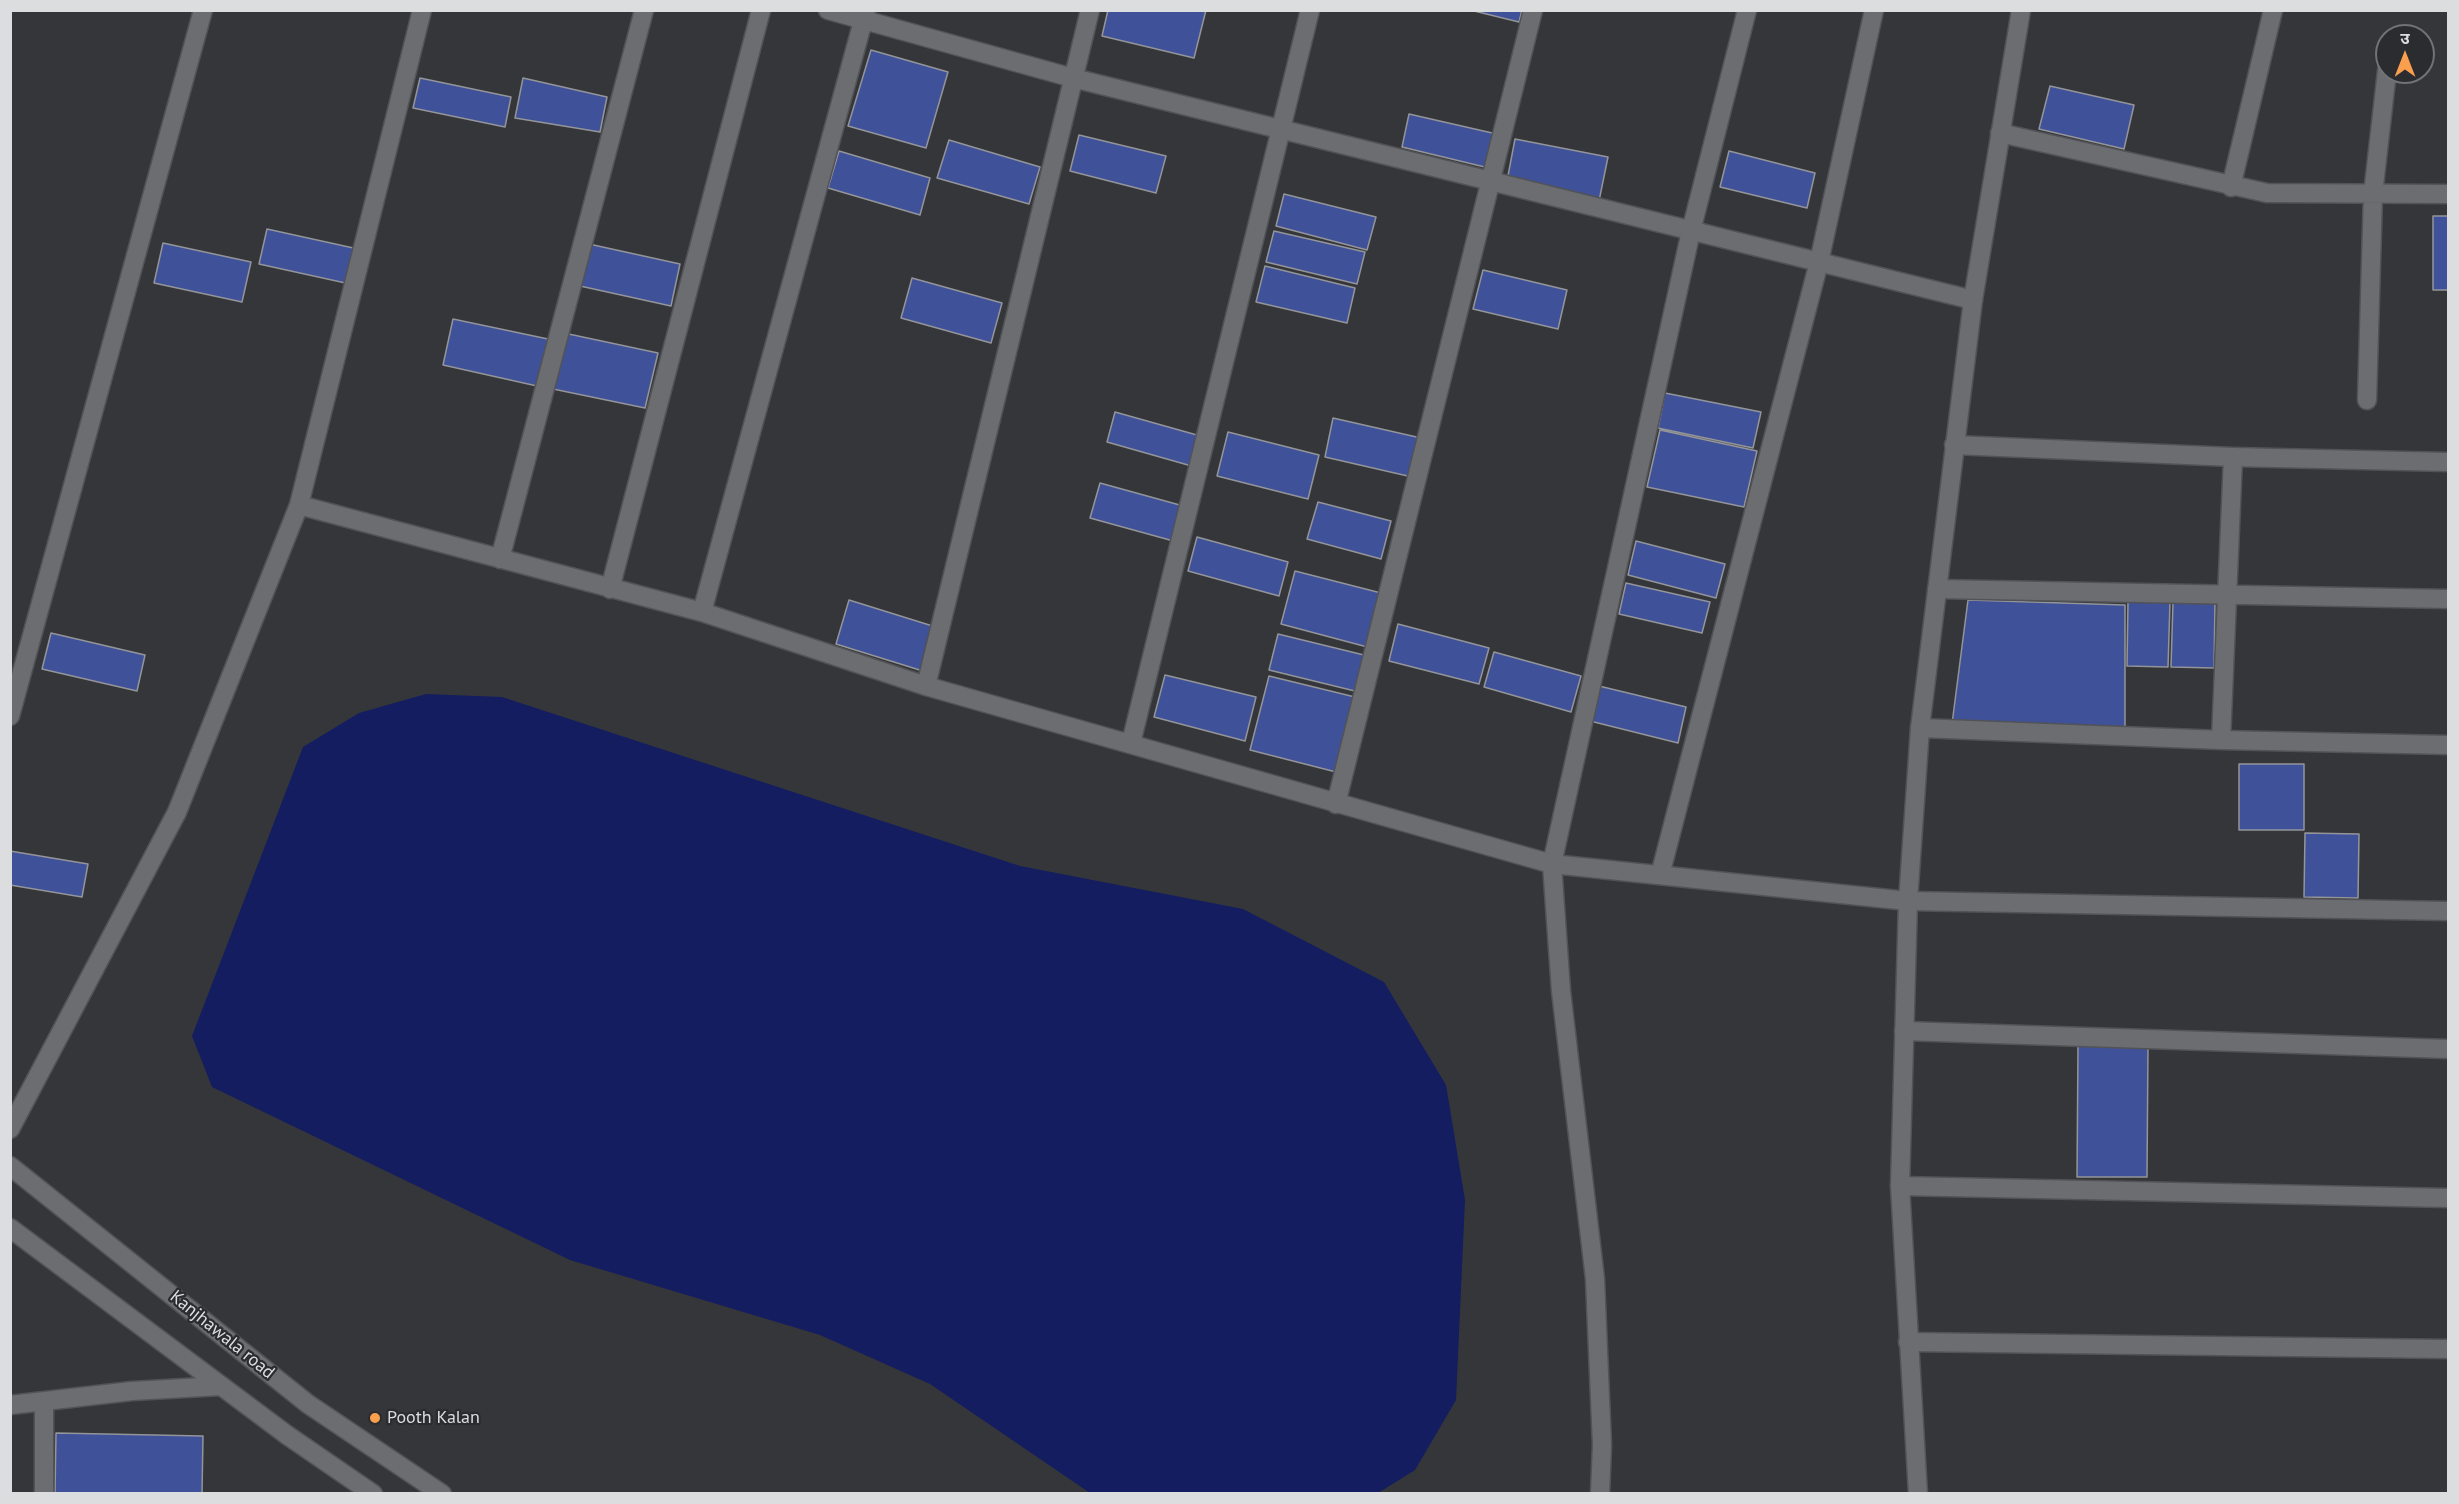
<!DOCTYPE html>
<meta charset="utf-8">
<style>
body{margin:0}
#map{position:relative;width:2459px;height:1504px;overflow:hidden;background:#35363a;font-family:"PT Sans","Noto Sans Devanagari",sans-serif}
canvas{display:block}
.frame{position:absolute;inset:0;border:12px solid #dcdddf;pointer-events:none}
.north{position:absolute;left:2375px;top:24px;width:60px;height:60px;box-sizing:border-box;background:#2b2c30;border:2px solid #727376;border-radius:50%;rotate:0deg;font-size:16px;font-weight:700;line-height:24px;text-align:center;color:#dcdddf}
.north::after{content:'';display:block;margin:auto;width:21px;height:27px;background:#fa9f4e;clip-path:polygon(50% 0,100% 100%,50% 72%,0 100%)}
</style>
<div id="map">
<canvas width="2459" height="1504"></canvas>
<div class="frame"></div>
<div class="north">उ</div>
</div>
<script>
const ctx = document.querySelector('canvas').getContext('2d');
ctx.lineJoin = 'round';
function paint(path, color) { ctx.fillStyle = color; ctx.fill(path, 'evenodd'); }
const poly = rows => new Path2D(rows.map(r => 'M' + r).join(''));
function stroke(path, color, width, dash) { ctx.strokeStyle = color; ctx.lineWidth = width; ctx.lineCap = dash ? 'butt' : 'round'; ctx.setLineDash(dash || []); ctx.stroke(path); }
function drawText(font, color, halo, rows, align = 'center') {
  ctx.font = font + ' "PT Sans",sans-serif'; ctx.lineWidth = 4.5; ctx.setLineDash([]); ctx.textBaseline = 'middle'; ctx.strokeStyle = halo; ctx.fillStyle = color; for (const [text, x, y, turn = 0] of rows) {
    ctx.save(); ctx.translate(x, y); ctx.rotate((+turn || 0) * Math.PI / 180); ctx.textAlign = isNaN(turn) ? turn : align; if (halo) ctx.strokeText(text, 0, 0); ctx.fillText(text, 0, 0); ctx.restore();
  }
}
const water = poly([
 [426,694,502,697,1020,866,1243,909,1384,982,1446,1085,1465,1200,1456,1400,1415,1470,1378,1493,1090,1493,930,1384,820,1335,570,1260,212,1087,192,1036,303,747,359,713]
]);
const building = poly([
 [1108,10,1206,10,1194,58,1102,36,1108,10],
 [1470,10,1522,10,1519,22,1470,10],
 [871,50,948,72,926,148,848,126,871,50],
 [420,78,511,97,505,127,413,108,420,78],
 [523,78,607,97,600,132,515,118,523,78],
 [2050,86,2134,105,2124,149,2039,129,2050,86],
 [1409,114,1501,135,1493,169,1402,147,1409,114],
 [1079,135,1166,156,1156,193,1070,171,1079,135],
 [1515,139,1608,157,1599,201,1507,181,1515,139],
 [949,140,1040,167,1029,204,937,178,949,140],
 [839,151,930,178,920,215,828,188,839,151],
 [1729,151,1815,173,1807,208,1720,187,1729,151],
 [1284,194,1376,217,1367,250,1276,226,1284,194],
 [2433,216,2448,216,2448,290,2433,290,2433,216],
 [267,229,358,249,350,284,259,264,267,229],
 [1274,231,1365,252,1357,284,1266,262,1274,231],
 [163,243,251,262,242,302,154,283,163,243],
 [589,244,680,264,671,306,580,286,589,244],
 [1265,266,1355,288,1347,323,1256,302,1265,266],
 [1483,270,1567,290,1558,329,1473,309,1483,270],
 [912,278,1002,303,991,343,901,318,912,278],
 [453,319,548,339,537,386,443,365,453,319],
 [564,333,658,353,645,408,553,389,564,333],
 [1665,393,1761,412,1753,448,1658,428,1665,393],
 [1115,412,1204,437,1195,467,1107,442,1115,412],
 [1333,418,1421,438,1412,477,1325,457,1333,418],
 [1660,430,1757,451,1744,507,1647,487,1660,430],
 [1228,432,1319,455,1308,499,1217,476,1228,432],
 [1100,483,1187,507,1177,542,1090,518,1100,483],
 [1318,502,1391,521,1381,559,1307,539,1318,502],
 [1197,537,1288,562,1279,596,1188,571,1197,537],
 [1636,541,1725,564,1716,598,1628,575,1636,541],
 [1295,571,1385,594,1371,648,1281,624,1295,571],
 [1626,583,1710,602,1702,633,1619,614,1626,583],
 [849,600,939,628,926,672,836,644,849,600],
 [1968,600,2125,605,2125,733,1952,724,1968,600],
 [2128,600,2170,602,2168,667,2127,666,2128,600],
 [2173,602,2215,602,2214,668,2171,667,2173,602],
 [1398,624,1489,648,1479,684,1389,661,1398,624],
 [51,633,145,655,137,691,42,669,51,633],
 [1278,634,1368,656,1359,692,1269,670,1278,634],
 [1494,652,1581,676,1571,712,1484,687,1494,652],
 [1165,675,1256,697,1245,741,1154,717,1165,675],
 [1269,676,1359,698,1340,773,1250,750,1269,676],
 [1599,686,1686,707,1678,743,1590,721,1599,686],
 [2239,764,2304,764,2304,830,2239,830,2239,764],
 [2305,833,2359,834,2358,898,2304,897,2305,833],
 [10,851,88,864,82,897,10,885,10,851],
 [2078,1046,2148,1046,2147,1177,2077,1177,2078,1046],
 [56,1433,203,1436,202,1494,55,1494,56,1433]
]);
const service = poly([
 [44,1402,44,1494]
]);
const minor = poly([
 [828,10,1073,78,1973,300],
 [2000,133,2267,193,2448,194],
 [2231,187,2273,10],
 [2367,400,2373,194,2387,71],
 [1954,445,2233,457,2448,462],
 [299,505,702,612,926,686,1552,864,1908,901,2448,911],
 [500,559,644,10],
 [610,589,761,10],
 [1937,589,2448,599],
 [702,612,866,10],
 [926,686,1090,10],
 [10,716,203,10],
 [1920,728,2221,740,2448,745],
 [2221,740,2233,457],
 [1131,743,1310,10],
 [1336,804,1533,10],
 [1660,875,1819,262,1874,10],
 [1904,1031,2448,1049],
 [10,1129,177,812,299,505,422,10],
 [1900,1186,2448,1198],
 [1908,1342,2448,1349],
 [10,1405,132,1391,221,1386],
 [1600,1494,1602,1445,1595,1279,1561,991,1552,864,1691,231,1747,10]
]);
const tertiary = poly([
 [1918,1494,1900,1186,1908,901,1920,728,1973,300,2021,10]
]);
const secondary = poly([
 [10,1166,308,1404,442,1494],
 [10,1228,287,1435,373,1494]
]);
const markers = [
 [375,1418,6,"#fa9f4e"]
];
const streetNames = [
 ["Kanjhawala road",222,1335,39]
];
const poiNames = [
 ["Pooth Kalan",387,1418]
];
paint(water, '#131d60');
paint(building, '#3f5199');
stroke(building, '#949599', 1.5);
stroke(service, '#525356', 21);
stroke(minor, '#525356', 21);
stroke(tertiary, '#525356', 21);
stroke(secondary, '#525356', 21);
stroke(service, '#6c6d71', 18);
stroke(minor, '#6c6d71', 18);
stroke(tertiary, '#6c6d71', 18);
stroke(secondary, '#6c6d71', 18);
for (const [x, y, r, color] of markers) { const dot = new Path2D(); dot.arc(x, y, r, 0, 2 * Math.PI); ctx.fillStyle = color; ctx.fill(dot); stroke(dot, '#2b2c30', 2); }
drawText('18px', '#dcdddf', '#2b2c30', streetNames);
drawText('18px', '#dcdddf', '#2b2c30', poiNames, 'left');
</script>
